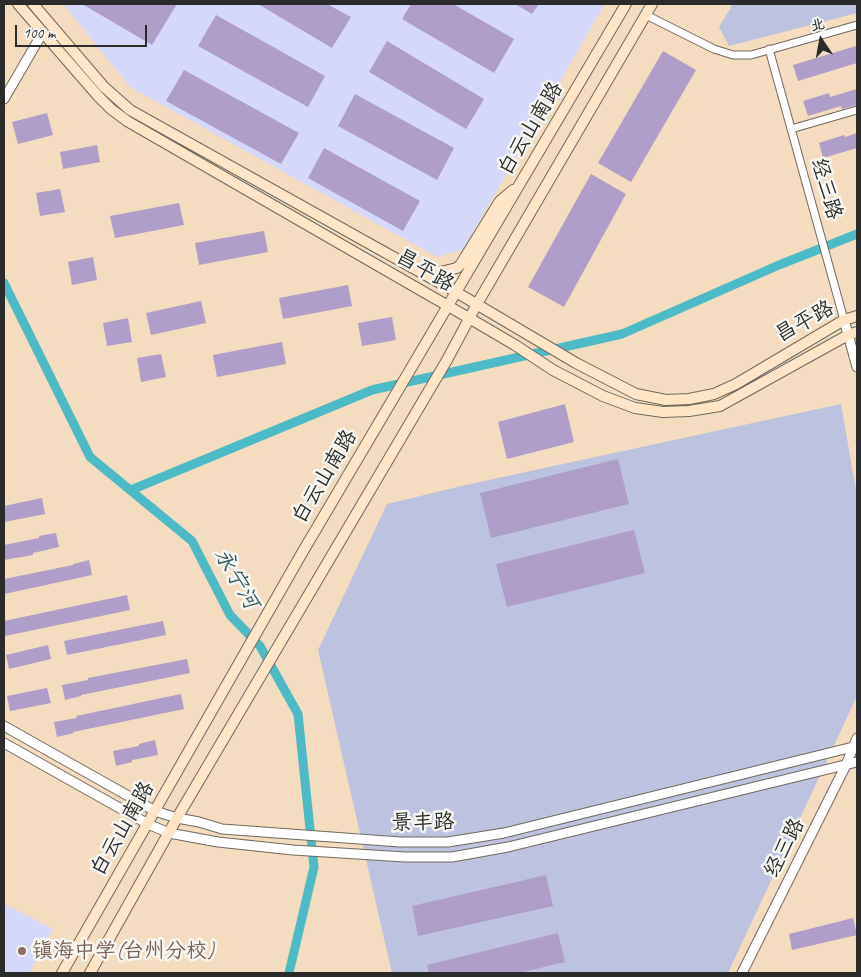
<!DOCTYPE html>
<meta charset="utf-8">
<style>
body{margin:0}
#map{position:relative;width:861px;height:977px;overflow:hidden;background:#f3dcbf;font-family:Caveat,"LXGW WenKai TC",sans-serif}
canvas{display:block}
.frame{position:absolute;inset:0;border:5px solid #2b2b2b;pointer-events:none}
.north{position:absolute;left:796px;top:15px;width:50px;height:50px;-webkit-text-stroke:4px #f6f6f2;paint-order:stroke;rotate:348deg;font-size:14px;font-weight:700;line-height:20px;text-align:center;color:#2b2b2b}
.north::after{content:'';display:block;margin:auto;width:18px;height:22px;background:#2b2b2b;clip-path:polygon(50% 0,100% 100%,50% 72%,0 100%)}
.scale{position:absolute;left:15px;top:25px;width:132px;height:22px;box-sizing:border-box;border:2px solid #2b2b2b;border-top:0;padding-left:6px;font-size:15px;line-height:18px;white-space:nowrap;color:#2b2b2b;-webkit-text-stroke:4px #f6f6f2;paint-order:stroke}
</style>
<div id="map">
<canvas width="861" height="977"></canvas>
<div class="frame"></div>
<div class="north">北</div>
<div class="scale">100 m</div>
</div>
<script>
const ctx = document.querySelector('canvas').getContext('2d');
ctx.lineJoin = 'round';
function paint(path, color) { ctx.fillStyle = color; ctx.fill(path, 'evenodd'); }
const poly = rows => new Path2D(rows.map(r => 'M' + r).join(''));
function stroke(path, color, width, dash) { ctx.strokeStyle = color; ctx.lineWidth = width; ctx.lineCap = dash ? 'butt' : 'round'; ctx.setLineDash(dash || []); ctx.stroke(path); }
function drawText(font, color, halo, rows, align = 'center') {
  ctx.font = font + ' Caveat,"LXGW WenKai TC",sans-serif'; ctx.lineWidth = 5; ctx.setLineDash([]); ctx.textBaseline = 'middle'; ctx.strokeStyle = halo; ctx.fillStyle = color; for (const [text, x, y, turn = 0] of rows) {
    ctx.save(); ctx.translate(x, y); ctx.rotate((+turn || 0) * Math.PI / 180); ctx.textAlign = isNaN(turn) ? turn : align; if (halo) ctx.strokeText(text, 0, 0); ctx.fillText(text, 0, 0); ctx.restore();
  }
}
const built = poly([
 [65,4,605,4,463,249,437,257,130,87,64,5],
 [4,904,53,929,29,973,4,973]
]);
const industrial = poly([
 [733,4,857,4,857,13,729,46,719,27],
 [841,404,857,496,857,696,728,973,392,973,318,650,387,504,470,484]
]);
const canal = poly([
 [4,283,90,457,192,541,230,615,260,646,298,714,314,867,289,973],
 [131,490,372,390,622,334,779,265,857,234]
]);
const building = poly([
 [82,4,177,4,152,45],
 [258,4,327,4,351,17,332,48],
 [411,4,453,4,514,39,494,73,402,19],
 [515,4,539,4,532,14],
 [216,15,325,76,308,107,198,46],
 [387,41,484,99,466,129,369,72],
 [856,46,857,52,857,63,798,81,793,65],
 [663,51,696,70,631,182,598,163],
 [184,70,299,133,281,164,166,101],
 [857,89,857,105,842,109,841,106,808,116,803,101,829,93,830,97],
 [355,94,454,148,437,180,338,126],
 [47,113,53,135,18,144,12,122],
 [857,133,857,148,823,158,819,143,844,135,845,137],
 [97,145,100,162,63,169,60,152],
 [324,148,420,201,403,231,308,178],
 [591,174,626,194,564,307,528,287],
 [60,189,65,212,40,216,36,193],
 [179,203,184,225,115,238,110,216],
 [264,231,268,252,199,265,195,243],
 [93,257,97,280,72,285,68,262],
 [348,285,352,306,283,319,279,298],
 [201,301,206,323,151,335,146,313],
 [392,317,396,340,362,346,358,323],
 [128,318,132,342,107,346,103,323],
 [282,342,286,364,217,377,213,355],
 [161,354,166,377,141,382,137,358],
 [565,404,574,442,507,459,498,422],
 [618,459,629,504,491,538,480,493],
 [42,498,45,514,4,522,4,506],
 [634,530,645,573,507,607,496,564],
 [56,533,59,547,33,553,33,555,4,560,4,545,39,538,39,536],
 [89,560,92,575,4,594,4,579,73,565,73,564],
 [127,595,130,610,5,636,4,621],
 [163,621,166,635,67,655,64,641],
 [48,645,51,659,9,669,6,655],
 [187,659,190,673,81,695,81,696,65,700,62,685,88,680,88,678],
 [47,688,51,703,10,711,7,696],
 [181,694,184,709,73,732,74,733,57,737,54,722,77,718,76,716],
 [155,740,158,755,132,760,132,762,116,766,113,751,139,746,139,744],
 [546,875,553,906,418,936,412,906],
 [853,918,857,935,792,950,789,934],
 [558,933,565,962,519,973,429,973,427,965]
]);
const minor = poly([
 [646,15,714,49,733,55,751,55,857,25],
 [769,49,844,320],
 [791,129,857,110]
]);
const tertiary = poly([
 [4,99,43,32],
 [844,320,857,367],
 [4,726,155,811,177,818,199,822,222,829,400,842,448,842,504,833,857,746],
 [4,743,148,824,169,833,218,842,293,850,405,857,452,857,508,847,857,762],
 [742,973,846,765,857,738]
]);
const secondary = poly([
 [18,4,98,96,111,109,127,121,469,318,515,345,553,370,603,396,635,408,663,412,689,411,720,406,848,335,857,332],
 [33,4,104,87,130,110,456,292,576,363,636,394,666,400,689,399,714,394,736,384,844,320,857,316],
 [421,271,440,272,457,268,461,264,500,201,513,190],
 [62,973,302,553,626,4],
 [90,973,177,818,447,360,477,304,652,4]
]);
const markers = [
 [22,951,5,"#8d6e63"]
];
const streetNames = [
 ["白云山南路",531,129,-59],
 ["经三路",826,189,74],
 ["昌平路",425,271,30],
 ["昌平路",805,322,-29],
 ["白云山南路",325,477,-59],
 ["景丰路",423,823,-1],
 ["白云山南路",123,829,-60],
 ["经三路",785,848,-63]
];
const educationNames = [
 ["镇海中学(台州分校)",32,951]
];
const waterNames = [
 ["永宁河",236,579,60]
];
paint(built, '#d5d8f9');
paint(industrial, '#bdc3de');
stroke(canal, '#4dbbc5', 9);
paint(building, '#af9ec8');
stroke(minor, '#71695f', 9);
stroke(tertiary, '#71695f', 11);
stroke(secondary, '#71695f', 12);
stroke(minor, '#fff', 7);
stroke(tertiary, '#fff', 9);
stroke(secondary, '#ffe4c6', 10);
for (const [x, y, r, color] of markers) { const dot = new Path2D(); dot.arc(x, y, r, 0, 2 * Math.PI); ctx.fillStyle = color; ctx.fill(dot); stroke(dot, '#f6f6f2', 2); }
drawText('21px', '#2b2b2b', '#f6f6f2', streetNames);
drawText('21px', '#785e54', '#f6f6f2', educationNames, 'left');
drawText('italic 22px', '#375d61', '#f6f6f2', waterNames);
</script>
